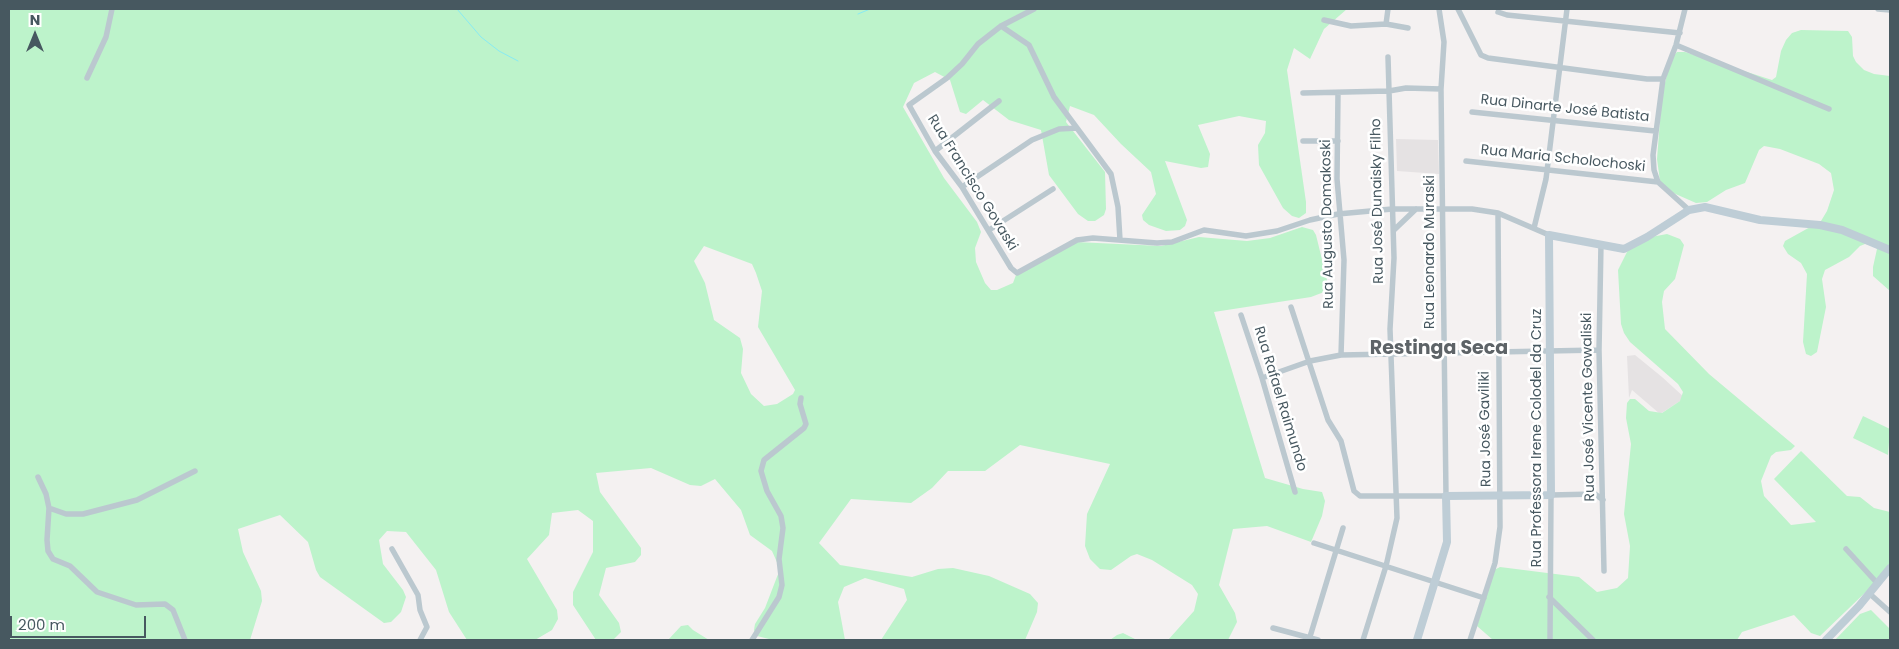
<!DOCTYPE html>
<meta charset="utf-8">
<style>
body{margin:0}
#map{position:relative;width:1899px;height:649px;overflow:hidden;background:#f4f1f1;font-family:Poppins,sans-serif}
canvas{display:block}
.frame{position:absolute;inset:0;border:10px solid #475860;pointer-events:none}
.north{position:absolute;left:10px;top:10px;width:50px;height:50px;-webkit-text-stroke:4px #fff;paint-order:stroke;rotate:0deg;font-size:14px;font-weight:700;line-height:20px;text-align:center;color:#475860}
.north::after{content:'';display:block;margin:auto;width:18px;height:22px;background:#475860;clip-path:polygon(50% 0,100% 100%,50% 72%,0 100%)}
.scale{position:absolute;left:10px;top:616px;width:136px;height:22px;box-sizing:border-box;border:2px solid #475860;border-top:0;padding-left:6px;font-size:15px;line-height:18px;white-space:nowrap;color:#475860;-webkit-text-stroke:4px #fff;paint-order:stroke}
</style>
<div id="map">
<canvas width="1899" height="649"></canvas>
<div class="frame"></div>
<div class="north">N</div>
<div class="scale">200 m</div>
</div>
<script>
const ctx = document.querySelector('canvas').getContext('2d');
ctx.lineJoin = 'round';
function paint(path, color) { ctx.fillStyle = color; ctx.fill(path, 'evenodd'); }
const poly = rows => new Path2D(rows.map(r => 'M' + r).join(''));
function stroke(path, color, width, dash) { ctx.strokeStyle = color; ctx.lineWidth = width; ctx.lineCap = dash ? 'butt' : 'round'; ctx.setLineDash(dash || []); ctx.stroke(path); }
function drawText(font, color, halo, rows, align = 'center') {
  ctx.font = font + ' Poppins,sans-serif'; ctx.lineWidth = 5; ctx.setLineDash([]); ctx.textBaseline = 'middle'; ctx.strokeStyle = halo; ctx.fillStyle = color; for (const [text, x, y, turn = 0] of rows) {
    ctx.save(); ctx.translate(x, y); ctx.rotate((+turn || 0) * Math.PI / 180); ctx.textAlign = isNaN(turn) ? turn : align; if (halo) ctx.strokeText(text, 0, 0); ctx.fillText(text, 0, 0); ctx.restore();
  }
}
const education = poly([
 [1396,139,1438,140,1439,174,1397,171],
 [1635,355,1662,377,1685,398,1660,414,1632,390,1629,398,1627,356]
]);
const green = poly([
 [9,9,1347,9,1324,29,1310,59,1294,48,1287,70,1306,202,1306,213,1299,218,1292,216,1283,208,1259,165,1258,145,1265,133,1266,121,1239,116,1198,125,1210,154,1208,167,1201,168,1165,161,1187,220,1185,226,1180,230,1166,231,1149,225,1143,220,1142,215,1156,194,1151,172,1121,144,1094,115,1070,106,1066,122,1105,172,1106,209,1104,215,1095,221,1088,221,1078,214,1049,175,1041,130,1009,120,983,100,966,114,960,112,950,80,935,72,914,83,903,107,944,178,977,222,981,232,975,248,976,262,985,283,991,290,997,290,1013,283,1016,275,1076,242,1161,246,1199,237,1247,241,1270,238,1302,227,1313,230,1316,235,1327,280,1327,287,1324,292,1311,297,1214,312,1265,478,1303,489,1322,492,1325,501,1322,516,1311,542,1267,526,1233,529,1219,585,1235,613,1237,622,1228,640,1168,640,1194,611,1198,594,1192,585,1152,560,1137,554,1131,556,1111,570,1100,569,1090,559,1085,546,1087,514,1110,464,1020,445,985,471,948,471,932,488,911,503,851,499,819,543,840,565,912,577,938,569,953,568,989,576,1030,594,1038,603,1037,612,1025,640,881,640,907,600,904,589,865,578,844,587,838,602,845,640,773,640,757,636,754,630,755,624,765,608,780,569,772,551,750,535,741,510,715,479,701,486,690,485,651,468,596,473,600,492,641,548,641,555,635,562,606,568,599,595,619,623,621,632,613,640,596,640,573,605,573,592,593,552,593,521,578,510,552,513,549,535,527,559,557,610,558,619,552,630,535,640,467,640,449,612,436,570,406,532,387,531,379,540,383,564,403,590,406,597,401,612,391,622,384,623,320,577,316,570,308,542,280,515,238,529,243,552,261,591,262,601,250,640,9,640],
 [704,246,752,264,756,273,762,291,758,327,795,390,793,394,777,404,764,406,751,394,741,373,743,349,740,338,714,320,705,283,694,261],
 [1801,30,1848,31,1852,37,1853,56,1856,62,1864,70,1874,74,1890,76,1890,291,1873,276,1873,267,1877,249,1875,245,1865,244,1860,246,1849,257,1825,270,1822,279,1826,307,1817,352,1811,356,1806,354,1803,342,1807,274,1801,263,1788,254,1783,246,1785,241,1821,221,1827,211,1834,190,1831,173,1819,164,1780,149,1764,146,1759,150,1745,183,1726,190,1707,202,1696,203,1671,192,1660,181,1657,159,1662,95,1671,58,1677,52,1685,52,1772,80,1776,77,1781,51,1786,40,1792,33],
 [1667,234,1680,239,1684,245,1675,279,1664,291,1662,302,1665,329,1709,374,1795,446,1791,450,1776,452,1771,456,1761,481,1764,496,1791,525,1816,522,1774,479,1801,451,1847,496,1860,497,1874,508,1890,512,1889,564,1872,586,1820,636,1811,633,1794,615,1742,632,1737,640,1493,640,1477,626,1494,570,1500,567,1579,577,1597,592,1617,588,1628,578,1630,546,1624,514,1631,444,1626,418,1627,403,1630,399,1635,399,1649,411,1662,413,1680,401,1683,392,1678,384,1630,342,1624,333,1621,324,1618,270,1628,250,1651,237],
 [1863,416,1890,429,1888,455,1853,438],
 [1871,610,1890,629,1890,640,1835,640,1860,614],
 [688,625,693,630,709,640,668,640,681,626],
 [1123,633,1137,640,1110,640,1117,635]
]);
const stream = poly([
 [457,9,481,37,499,51,518,61],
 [858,14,870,9]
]);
const street = poly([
 [1034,9,1001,26,978,44,962,64,947,78,909,105,935,151,962,187,1011,268,1017,273,1077,240,1093,238,1157,243,1172,242,1204,230,1246,236,1277,231,1310,220,1338,214,1392,209,1472,209,1498,213,1549,235],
 [1458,9,1481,55,1488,58,1647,79,1663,79],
 [1685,9,1676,45,1663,79,1653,155,1654,170,1658,182,1689,210],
 [1878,9,1890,10],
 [1498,12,1507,15,1680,33],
 [1324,20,1351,26,1386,24,1408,28],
 [1386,24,1388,9],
 [1001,26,1029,45,1054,97,1111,174,1118,207,1120,240],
 [1676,45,1829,109],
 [87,78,106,37,112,9],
 [1303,93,1389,91,1406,88,1441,89],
 [1338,93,1337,179,1344,260,1341,355],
 [1472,112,1655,131],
 [1303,141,1338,141],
 [935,151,999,101],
 [1466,161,1658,182],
 [962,187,1032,140,1059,129,1077,128],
 [1534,228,1546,179,1567,9],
 [989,230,1053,189],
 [1394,230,1416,209],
 [1601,244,1599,350,1604,571],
 [1291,307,1328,420,1341,441,1354,491,1360,496,1446,496,1441,89,1444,42,1439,9],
 [1241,315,1262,378,1295,492],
 [1262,378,1310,361,1341,355,1599,350],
 [38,477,46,494,49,508,47,540,48,551,53,559,70,566,97,592,136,605,165,604,173,610,185,640],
 [49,508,66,514,83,514,137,500,195,471],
 [1314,543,1484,598],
 [392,549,418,595,420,610,427,627,420,640],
 [1846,549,1878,584],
 [1870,594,1890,612],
 [1549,597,1593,640],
 [1273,628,1318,640],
 [752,640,779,597,782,585,779,559,783,528,781,516,767,491,761,471,764,460,804,428,806,424,800,404,801,398],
 [1309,640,1343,528],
 [1363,640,1386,566,1397,518,1390,329,1394,258,1388,57],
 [1470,640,1495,563,1500,527,1498,213],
 [1550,640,1551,495,1595,494,1603,500]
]);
const secondary = poly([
 [1417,640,1447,542,1446,496,1551,495,1549,235,1624,249,1647,237,1689,210,1705,207,1760,220,1820,225,1842,230,1890,250],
 [1826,640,1859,606,1890,568]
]);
const streetNames = [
 ["Rua Dinarte José Batista",1565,109,6],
 ["Rua Maria Scholochoski",1563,159,6],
 ["Rua Francisco Govaski",972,183,58],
 ["Rua José Dunaisky Filho",1378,201,-91],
 ["Rua Augusto Domakoski",1328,224,-91],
 ["Rua Leonardo Muraski",1430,252,-90],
 ["Rua Rafael Raimundo",1280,399,73],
 ["Rua José Vicente Gowaliski",1589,407,-91],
 ["Rua José Gaviliki",1486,429,-91],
 ["Rua Professora Irene Colodel da Cruz",1537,438,-90]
];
const districtNames = [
 ["Restinga Seca",1439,349]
];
paint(education, '#e5e2e3');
paint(green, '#bdf3cb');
stroke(stream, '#88ebf3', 1);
stroke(street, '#bbc8cf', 5.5);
stroke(secondary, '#becdd6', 8);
drawText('14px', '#475860', '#fff', streetNames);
drawText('bold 19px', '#5d6367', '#fff', districtNames);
</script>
